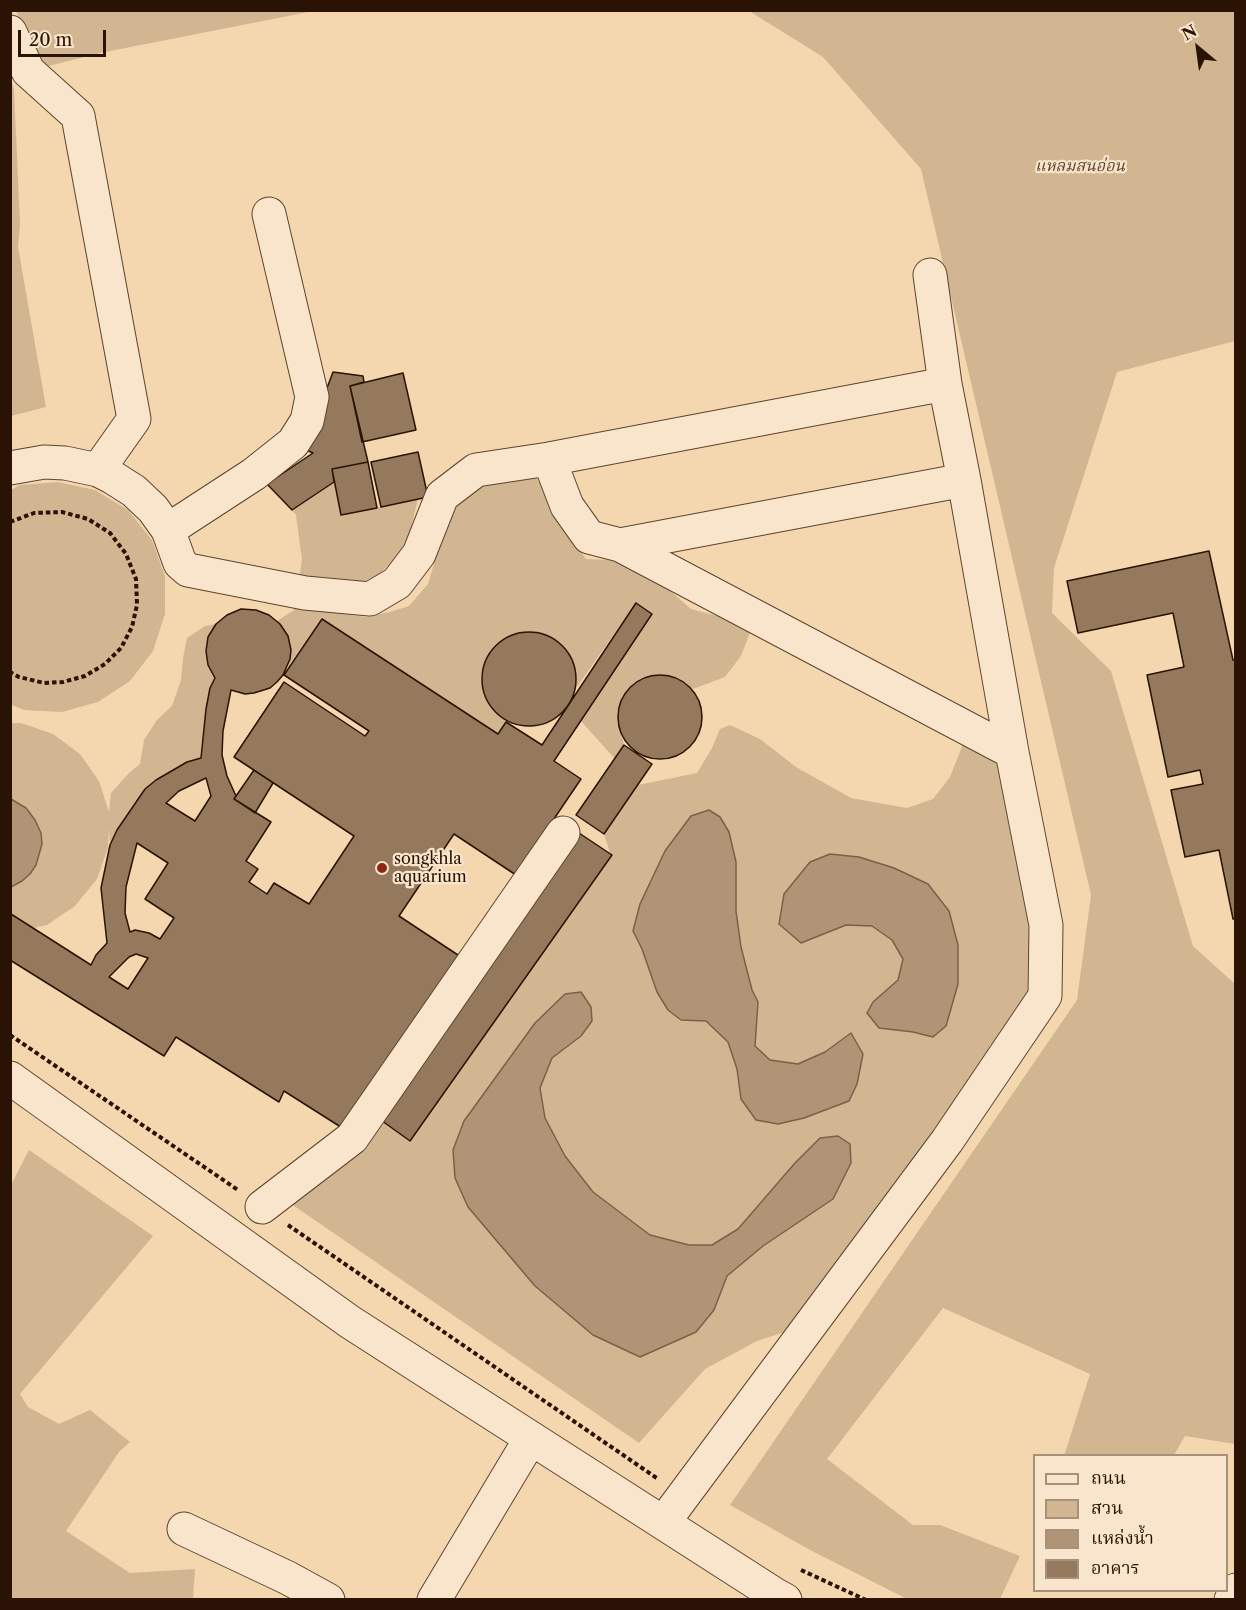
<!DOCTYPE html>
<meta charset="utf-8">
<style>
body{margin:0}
#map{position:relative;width:1246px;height:1610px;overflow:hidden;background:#f5d7af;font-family:"Libre Caslon Text","Noto Serif Thai",serif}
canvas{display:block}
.frame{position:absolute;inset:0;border:12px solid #2a1304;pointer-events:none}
.legend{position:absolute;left:1033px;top:1454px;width:195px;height:138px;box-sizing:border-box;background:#f8e5cb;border:2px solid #a6917b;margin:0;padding:8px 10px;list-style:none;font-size:18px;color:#2a1304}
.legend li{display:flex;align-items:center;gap:12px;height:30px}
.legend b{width:30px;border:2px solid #a6917b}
.north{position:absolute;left:1168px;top:18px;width:60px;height:60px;-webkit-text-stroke:4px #f8e5cb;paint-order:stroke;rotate:331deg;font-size:16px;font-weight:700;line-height:24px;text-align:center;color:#2a1304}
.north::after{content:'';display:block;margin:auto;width:21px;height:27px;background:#2a1304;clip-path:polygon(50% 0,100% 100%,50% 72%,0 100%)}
.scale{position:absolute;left:18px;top:30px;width:88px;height:27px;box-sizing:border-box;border:3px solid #2a1304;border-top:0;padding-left:8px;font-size:18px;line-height:21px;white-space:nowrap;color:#2a1304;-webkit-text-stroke:4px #f8e5cb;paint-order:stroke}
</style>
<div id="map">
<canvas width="1246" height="1610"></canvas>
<div class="frame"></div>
<ul class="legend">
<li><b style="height:8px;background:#f8e5cb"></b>ถนน</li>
<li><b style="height:16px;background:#d2b692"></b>สวน</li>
<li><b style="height:16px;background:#b09475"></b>แหล่งน้ำ</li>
<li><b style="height:16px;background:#94795d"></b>อาคาร</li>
</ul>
<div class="north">N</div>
<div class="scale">20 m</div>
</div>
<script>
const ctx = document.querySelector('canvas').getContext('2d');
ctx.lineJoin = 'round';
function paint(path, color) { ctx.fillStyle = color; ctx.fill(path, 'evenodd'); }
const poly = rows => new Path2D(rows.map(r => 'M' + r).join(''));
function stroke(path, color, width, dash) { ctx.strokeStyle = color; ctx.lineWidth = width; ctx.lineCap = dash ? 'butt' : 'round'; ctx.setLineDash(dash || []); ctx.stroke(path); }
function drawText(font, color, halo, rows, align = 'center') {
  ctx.font = font + ' "Libre Caslon Text","Noto Serif Thai",serif'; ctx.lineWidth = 4.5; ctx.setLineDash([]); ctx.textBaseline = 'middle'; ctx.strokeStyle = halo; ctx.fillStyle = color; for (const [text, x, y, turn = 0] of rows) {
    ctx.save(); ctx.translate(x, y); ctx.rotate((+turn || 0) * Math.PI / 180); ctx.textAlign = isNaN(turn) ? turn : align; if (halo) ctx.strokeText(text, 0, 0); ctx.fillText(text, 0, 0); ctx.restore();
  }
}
const green = poly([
 [16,11,314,11,100,53,41,68],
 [749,11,1235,11,1235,341,1117,372,1054,568,1052,613,1111,671,1193,946,1235,984,1235,1444,1185,1436,1174,1455,1063,1455,1065,1453,1090,1374,943,1308,827,1459,913,1525,940,1525,1020,1556,1000,1599,907,1599,812,1551,730,1505,1077,1000,1091,895,921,169,823,57],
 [11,80,14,89,20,224,18,247,46,407,11,416],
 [535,477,553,498,567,534,586,559,612,560,627,566,668,589,691,609,725,618,751,630,741,656,725,677,693,689,681,680,668,675,653,675,639,680,628,689,621,702,618,716,624,745,615,759,581,721,652,614,636,603,574,691,575,670,570,656,560,644,548,636,533,632,518,633,504,639,493,649,485,662,481,676,483,692,489,705,506,722,498,734,322,619,287,668,291,650,288,636,277,621,294,610,294,607,366,617,390,612,409,606,428,584,445,527,461,499,481,484],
 [58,482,95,490,128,510,152,540,165,576,165,614,153,651,130,681,98,702,62,712,24,710,10,704,11,490,20,485],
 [334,482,341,515,418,499,410,532,399,554,381,573,363,582,299,579,302,560,296,515,292,510],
 [216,624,208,637,206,651,208,665,215,678,210,688,206,709,201,758,187,762,156,779,145,789,110,845,109,828,108,848,97,879,75,906,47,925,34,928,11,915,11,723,21,723,53,734,80,754,99,781,109,812,111,793,129,773,140,764,144,740,157,720,172,706,181,680,183,658,187,638,205,626],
 [730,725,760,739,796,767,851,798,907,808,933,799,950,777,963,744,1006,765,1036,963,1029,990,1019,1009,872,1217,788,1331,757,1341,705,1369,639,1443,287,1201,364,1151,384,1122,411,1140,611,856,604,834,638,785,697,773,712,748,720,729],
 [665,851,736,862,736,911,741,947,752,990,758,1002,755,1046,770,1060,798,1064,825,1052,851,1033,849,1101,804,1118,778,1124,756,1120,741,1099,737,1069,728,1042,706,1021,642,949,633,931],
 [859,857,894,868,928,884,933,1037,913,1032,879,1028,873,1002,898,980,903,959,892,940,872,926,846,925,801,943],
 [535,1023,581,1036,552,1058,540,1088,545,1119,565,1156,593,1192,650,1235,689,1245,712,1245,738,1229,795,1163,821,1138,833,1199,763,1246,727,1276,714,1310,696,1332,639,1356,453,1150,464,1121],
 [29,1150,153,1236,20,1394,28,1407,59,1424,90,1410,130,1442,119,1452,66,1531,130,1573,195,1569,193,1599,11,1599,10,1187]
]);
const water = poly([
 [11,799,26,808,35,820,41,833,42,844,36,865,30,874,22,881,11,887,11,799],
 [709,810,720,817,729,832,736,862,736,911,741,947,752,990,758,1002,755,1046,770,1060,798,1064,825,1052,851,1033,863,1054,857,1084,849,1101,804,1118,778,1124,756,1120,741,1099,737,1069,728,1042,706,1021,681,1020,668,1010,657,992,642,949,633,931,640,904,665,851,691,816,709,810],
 [830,854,859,857,894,868,928,884,949,911,958,945,958,984,946,1026,933,1037,913,1032,879,1028,867,1013,873,1002,898,980,903,959,892,940,872,926,846,925,801,943,779,924,784,894,810,862,830,854],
 [581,992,591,1007,592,1021,581,1036,552,1058,540,1088,545,1118,565,1156,593,1192,650,1235,689,1245,712,1245,738,1229,795,1163,820,1138,838,1136,850,1144,851,1163,833,1199,763,1246,727,1276,714,1310,696,1332,640,1357,593,1335,535,1286,468,1207,455,1178,453,1150,464,1121,535,1023,565,994,581,992]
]);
const building = poly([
 [333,372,363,376,364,382,350,386,368,462,332,469,334,482,292,510,267,484,313,453,304,449,333,372],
 [403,373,416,430,362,442,350,386,403,373],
 [418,452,428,497,381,507,371,462,418,452],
 [368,462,377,508,341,515,332,469,368,462],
 [1209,551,1233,660,1236,660,1236,919,1233,919,1219,850,1185,857,1171,790,1203,784,1200,770,1168,777,1147,675,1184,667,1173,613,1078,633,1067,581,1209,551],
 [636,603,652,614,554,761,581,779,516,875,454,834,399,916,461,957,347,1131,284,1091,279,1102,176,1037,164,1056,10,960,11,914,91,965,96,955,107,943,101,888,110,845,117,830,145,789,156,780,187,762,201,758,206,709,210,688,215,678,208,665,206,651,208,637,216,624,227,615,241,609,256,610,269,615,280,624,288,636,291,650,290,659,283,675,277,682,270,688,254,693,245,694,231,690,223,731,222,755,227,776,236,796,234,799,271,822,246,861,258,869,249,882,267,894,274,883,309,904,354,836,234,757,284,682,365,736,369,731,284,675,322,619,498,734,506,722,542,745,636,603],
 [206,778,211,796,195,821,166,803,179,791,206,778],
 [137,843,168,863,145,899,174,918,160,939,149,933,135,930,130,932,125,913,126,887,137,843],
 [136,954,148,958,128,989,109,977,129,957,136,954],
 '482 679a47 47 0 1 1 94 0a47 47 0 1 1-94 0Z',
 '618 717a42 42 0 1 1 84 0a42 42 0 1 1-84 0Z',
 [624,745,652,764,604,834,576,815,624,745],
 [254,770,273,783,255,813,234,799,254,770],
 [579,833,612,855,410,1141,378,1118,579,833]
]);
const path = poly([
 [10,522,34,513,62,512,88,519,110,533,126,554,136,579,137,605,132,627,121,648,105,664,85,676,63,682,44,683,19,677,10,672],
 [10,1035,238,1190],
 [288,1225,658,1479],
 [801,1570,866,1600]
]);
const minor = poly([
 [10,32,28,71,78,116,134,419,98,470],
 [549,459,567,506,589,537,620,545,964,480],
 [10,468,44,462,65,463,98,470,112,477,134,491,153,509,168,530,180,563,188,570,305,593,370,599,397,583,419,554,442,496,476,470,549,459,945,384],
 [168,530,254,474,293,443,307,421,312,397,269,214],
 [620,545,1012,752],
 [10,1078,350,1322,774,1594,785,1600],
 [262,1207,352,1138,563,833],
 [663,1523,947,1141,1045,996,1046,925,1012,752,964,480,945,384,930,275],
 [184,1529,288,1578,328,1600],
 [434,1600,531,1438],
 [1231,1600,1236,1590]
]);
const markers = [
 [382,868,6,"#8f2418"]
];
const parkNames = [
 ["แหลมสนอ่อน",1080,166]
];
const poiNames = [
 ["songkhla",394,859],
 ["aquarium",394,877]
];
paint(green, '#d2b692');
paint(water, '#b09475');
stroke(water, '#7a6048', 1.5);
paint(building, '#94795d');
stroke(building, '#2a1304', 1.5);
stroke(minor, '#5d442f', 35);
stroke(path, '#2a1304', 4, [4.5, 3]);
stroke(minor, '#f8e5cb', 33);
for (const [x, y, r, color] of markers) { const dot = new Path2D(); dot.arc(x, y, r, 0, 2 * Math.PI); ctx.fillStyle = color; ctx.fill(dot); stroke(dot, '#f8e5cb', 2); }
drawText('italic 16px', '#5c442f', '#f8e5cb', parkNames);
drawText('16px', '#2a1304', '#f8e5cb', poiNames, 'left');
</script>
